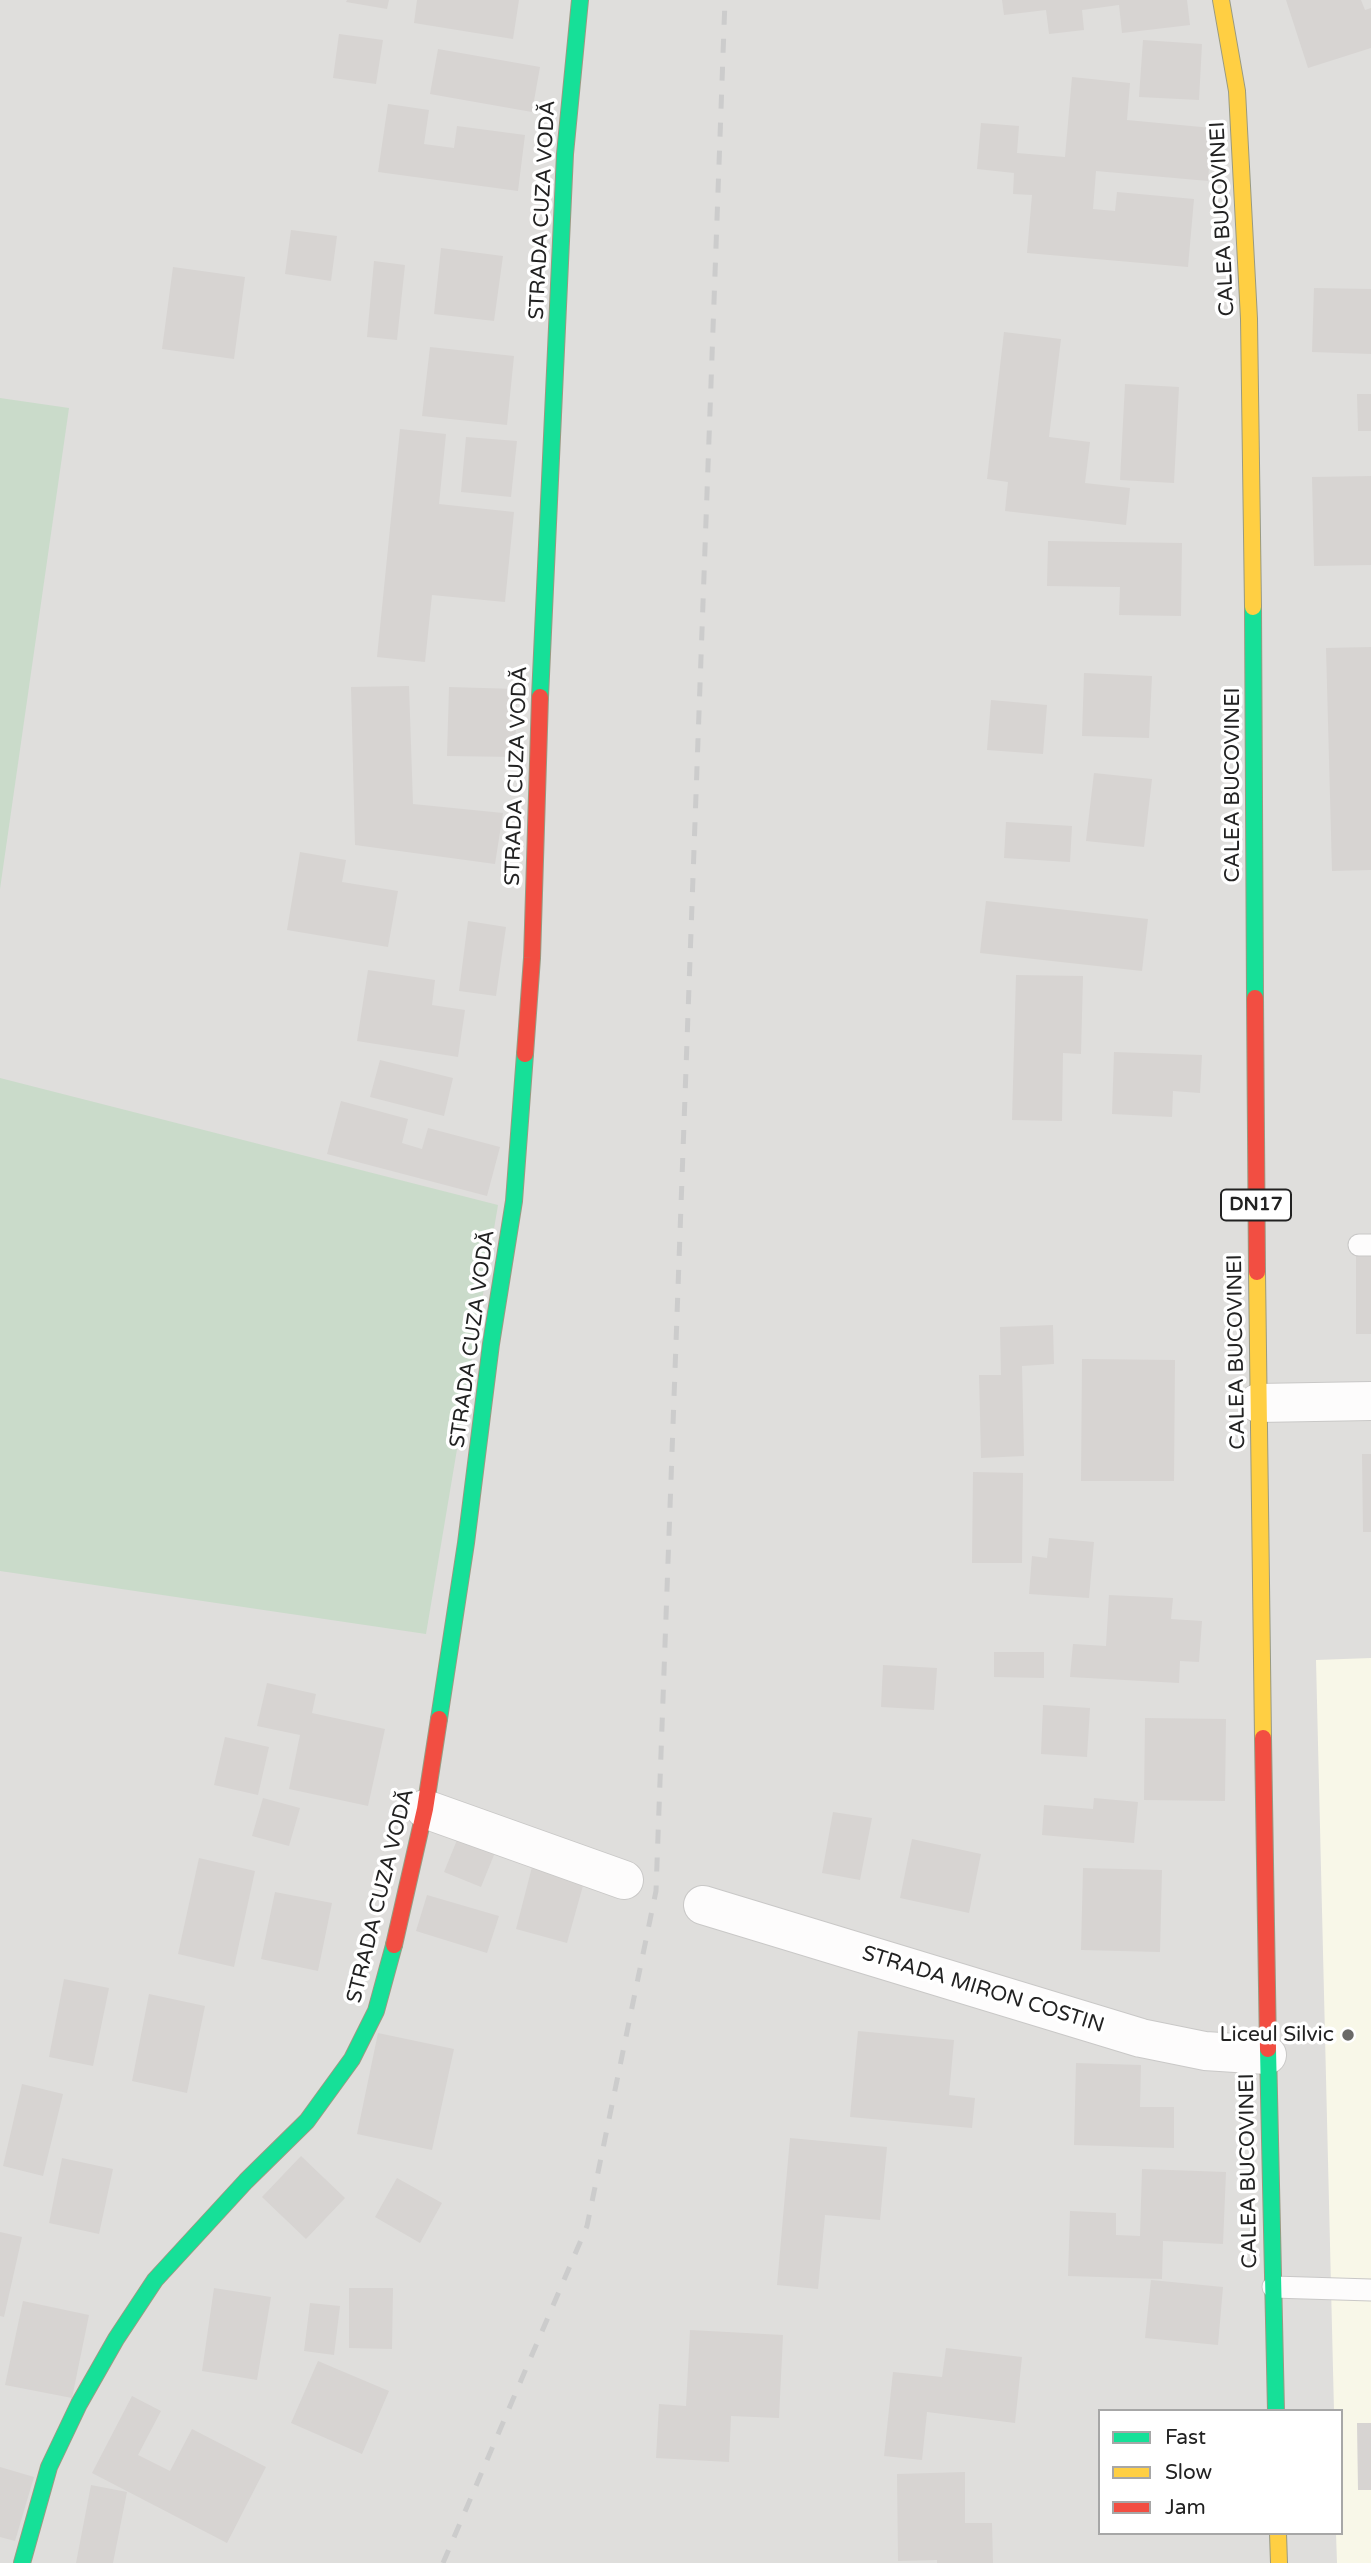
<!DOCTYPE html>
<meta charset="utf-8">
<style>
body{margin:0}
#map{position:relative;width:1371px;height:2563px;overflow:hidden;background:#f0eeeb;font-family:"Varela Round",sans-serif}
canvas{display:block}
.legend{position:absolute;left:1098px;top:2409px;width:245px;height:126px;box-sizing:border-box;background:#fff;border:2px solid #a7a7a7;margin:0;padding:9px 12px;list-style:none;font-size:21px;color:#222}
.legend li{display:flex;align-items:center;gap:14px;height:35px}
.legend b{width:35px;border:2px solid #a7a7a7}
</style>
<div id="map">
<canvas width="1371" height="2563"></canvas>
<ul class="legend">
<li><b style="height:9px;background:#16e098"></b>Fast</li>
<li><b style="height:9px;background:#ffcf43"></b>Slow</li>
<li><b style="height:9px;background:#f24e42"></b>Jam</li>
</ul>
</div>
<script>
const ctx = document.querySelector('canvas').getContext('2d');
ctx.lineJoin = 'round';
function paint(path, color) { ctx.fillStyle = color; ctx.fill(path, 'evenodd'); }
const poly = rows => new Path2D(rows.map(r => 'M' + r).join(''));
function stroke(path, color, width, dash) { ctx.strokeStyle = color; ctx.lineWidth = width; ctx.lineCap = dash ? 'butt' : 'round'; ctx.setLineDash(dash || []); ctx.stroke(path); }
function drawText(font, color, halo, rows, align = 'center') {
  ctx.font = font + ' "Varela Round",sans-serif'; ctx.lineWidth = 7; ctx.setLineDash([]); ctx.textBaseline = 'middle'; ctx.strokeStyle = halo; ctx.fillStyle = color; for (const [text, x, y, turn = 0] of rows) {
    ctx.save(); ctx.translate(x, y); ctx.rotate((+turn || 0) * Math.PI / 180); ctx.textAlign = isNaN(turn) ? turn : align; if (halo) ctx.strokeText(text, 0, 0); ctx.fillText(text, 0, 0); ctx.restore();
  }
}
const residential = poly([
 [0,0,1371,0,1371,2563,0,2563],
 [1100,2411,1341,2411,1341,2533,1100,2533]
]);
const education = poly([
 [1371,1658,1371,2563,1337,2563,1336,2533,1341,2533,1341,2411,1334,2411,1316,1660]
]);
const cemetery = poly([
 [0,398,69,408,0,889],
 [0,1078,498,1205,426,1634,0,1571]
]);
const building = poly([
 [347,0,389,0,387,9,346,2],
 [417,0,519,0,513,39,414,23],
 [1002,0,1187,0,1190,25,1122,33,1119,5,1082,10,1084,30,1049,34,1046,10,1004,15],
 [1286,0,1361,0,1365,10,1371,8,1371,48,1308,68],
 [339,34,383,40,376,84,333,78],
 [1143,40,1202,44,1199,100,1139,97],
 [438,49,540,67,532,112,430,94],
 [1072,77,1130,83,1127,120,1212,128,1208,181,1096,171,1093,209,1115,211,1117,192,1194,199,1188,267,1027,253,1032,195,1013,194,1014,173,977,169,981,123,1019,126,1017,153,1065,157],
 [388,104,429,110,424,144,454,148,457,126,525,135,518,191,378,172],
 [291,230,337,236,331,281,285,274],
 [441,248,503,256,494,321,434,314],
 [374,261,405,265,397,340,367,337],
 [173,267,245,277,234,359,162,349],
 [1314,288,1371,289,1371,354,1312,352],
 [1004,332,1061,339,1049,437,1090,442,1085,483,1130,488,1126,525,1005,511,1008,482,987,479],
 [430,347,514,356,507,425,422,416],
 [1125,384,1179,387,1174,483,1120,480],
 [1357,394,1371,394,1371,431,1358,431],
 [400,429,446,434,439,504,514,512,505,602,432,595,425,662,377,657],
 [466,437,517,441,511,497,461,492],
 [1371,476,1371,565,1314,566,1312,477],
 [1048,541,1182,543,1181,616,1119,615,1120,587,1047,586],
 [1371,647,1371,870,1332,871,1326,648],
 [1084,673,1152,676,1149,738,1082,736],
 [409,686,413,804,503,813,495,864,355,845,351,687],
 [449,687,517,689,515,757,447,756],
 [991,700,1047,705,1043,754,987,750],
 [1094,773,1152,779,1144,847,1086,841],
 [1006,822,1072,826,1070,862,1004,858],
 [300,852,346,860,342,882,398,891,388,947,287,930],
 [986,901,1148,919,1142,971,980,953],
 [468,921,506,927,496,996,459,991],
 [368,970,435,980,432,1005,465,1010,458,1057,357,1041],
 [1016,975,1083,976,1081,1054,1063,1053,1062,1121,1012,1120],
 [1114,1052,1202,1055,1200,1093,1173,1091,1172,1117,1112,1114],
 [380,1060,453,1078,444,1116,370,1097],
 [341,1101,408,1119,402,1143,422,1149,428,1128,500,1147,487,1196,327,1154],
 [1356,1255,1371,1255,1371,1334,1356,1334],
 [1053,1325,1054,1364,1022,1366,1024,1456,981,1458,979,1375,1001,1375,1000,1327],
 [1082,1359,1175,1360,1174,1481,1081,1481],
 [1362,1454,1371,1454,1371,1532,1363,1532],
 [973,1472,1023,1473,1022,1563,972,1563],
 [1049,1538,1094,1542,1089,1598,1029,1594,1032,1556,1047,1558],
 [1109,1595,1173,1598,1171,1619,1202,1621,1199,1662,1180,1661,1179,1683,1070,1677,1073,1644,1106,1646],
 [994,1652,1044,1652,1044,1678,994,1677],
 [883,1665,937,1668,934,1710,881,1707],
 [267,1683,316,1694,312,1713,385,1729,368,1806,289,1789,300,1735,257,1726],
 [1043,1705,1090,1708,1087,1757,1041,1754],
 [1145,1718,1226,1719,1225,1801,1144,1800],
 [225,1737,269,1747,258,1795,214,1785],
 [263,1798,300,1808,289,1846,252,1836],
 [1094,1798,1138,1802,1134,1843,1042,1835,1044,1805,1093,1809],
 [833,1812,872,1818,860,1880,822,1873],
 [459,1835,496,1850,481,1887,444,1872],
 [912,1839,981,1854,969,1913,900,1898],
 [199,1858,255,1871,234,1967,178,1954],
 [532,1867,584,1882,567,1943,516,1929],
 [1083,1868,1162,1870,1160,1952,1081,1950],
 [275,1892,332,1903,318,1971,261,1959],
 [427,1895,499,1916,487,1953,416,1931],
 [64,1979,109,1988,93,2066,49,2057],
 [149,1994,205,2006,187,2093,132,2081],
 [858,2031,954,2040,949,2095,975,2098,972,2128,850,2117],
 [378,2033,454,2049,432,2150,357,2134],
 [1076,2063,1141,2065,1140,2107,1174,2107,1174,2148,1074,2145],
 [22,2084,63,2094,43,2176,3,2166],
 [790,2138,887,2147,880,2220,825,2215,818,2289,777,2285],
 [301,2156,345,2198,306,2239,262,2197],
 [62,2158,113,2169,99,2234,49,2223],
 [1142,2169,1226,2172,1223,2244,1163,2241,1162,2279,1068,2276,1070,2211,1116,2213,1116,2235,1140,2236],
 [397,2178,442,2203,420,2243,375,2217],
 [0,2232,22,2237,4,2317,0,2316],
 [1151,2280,1223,2287,1218,2345,1145,2338],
 [214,2288,271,2297,257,2380,202,2371],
 [349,2288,393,2288,392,2349,349,2348],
 [23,2301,89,2315,72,2398,5,2385],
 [310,2303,340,2306,334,2355,304,2351],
 [690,2330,783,2335,779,2418,731,2416,729,2462,656,2458,659,2404,686,2406],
 [946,2348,1022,2357,1015,2423,927,2412,922,2460,884,2456,893,2372,942,2377],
 [318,2361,389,2391,362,2454,291,2423],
 [132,2396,161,2411,138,2455,170,2471,192,2429,266,2467,227,2543,92,2473],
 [1357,2423,1371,2423,1371,2490,1358,2490],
 [0,2467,34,2477,15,2541,0,2537],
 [965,2472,965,2523,992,2523,993,2563,937,2563,937,2560,898,2561,897,2474],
 [91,2485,127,2492,113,2563,76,2563]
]);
const lane = poly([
 [1359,1245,1371,1245],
 [1273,2287,1371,2290]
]);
const street = poly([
 [1258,1403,1371,1401],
 [425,1809,624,1880],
 [703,1905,1141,2038,1205,2051,1267,2055]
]);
const fast = poly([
 [1253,607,1255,998],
 [540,697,565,154,580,0],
 [439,1719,466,1543,491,1344,514,1201,525,1054],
 [1268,2049,1276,2411],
 [22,2563,49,2467,79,2404,116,2339,155,2280,246,2181,307,2121,352,2059,376,2011,394,1945]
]);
const slow = poly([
 [1221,0,1237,91,1249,319,1253,607],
 [1257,1272,1263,1738],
 [1278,2533,1279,2563]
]);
const jam = poly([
 [1255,998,1257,1272],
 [525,1054,532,958,540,697],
 [1263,1738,1268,2049],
 [394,1945,425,1809,439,1719]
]);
const rail = poly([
 [443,2563,587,2226,656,1891,725,0]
]);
const markers = [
 [1348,2035,7,"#6a6968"]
];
const shields = [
 [1256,1205,70]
];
const shieldNames = [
 ["DN17",1256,1205]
];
const streetNames = [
 ["STRADA CUZA VODĂ",543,210,-87],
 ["CALEA BUCOVINEI",1223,219,-93],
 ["STRADA CUZA VODĂ",517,776,-88],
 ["CALEA BUCOVINEI",1233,785,-90],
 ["STRADA CUZA VODĂ",473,1339,-82],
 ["CALEA BUCOVINEI",1237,1352,-91],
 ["STRADA CUZA VODĂ",381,1896,-76],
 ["STRADA MIRON COSTIN",983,1990,17],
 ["CALEA BUCOVINEI",1249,2171,-91]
];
const poiNames = [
 ["Liceul Silvic",1334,2035]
];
paint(residential, '#dfdedc');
paint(education, '#f8f7e8');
paint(cemetery, '#cadbca');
paint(building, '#d7d4d2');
stroke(lane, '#c9c8c7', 23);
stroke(street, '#c9c8c7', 40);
stroke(fast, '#999a82', 18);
stroke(slow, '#999a82', 18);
stroke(jam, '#999a82', 18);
stroke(lane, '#fdfcfc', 21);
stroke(street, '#fdfcfc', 38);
stroke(fast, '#16e098', 16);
stroke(slow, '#ffcf43', 16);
stroke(jam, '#f24e42', 16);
stroke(rail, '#ccc', 5, [14, 14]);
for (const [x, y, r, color] of markers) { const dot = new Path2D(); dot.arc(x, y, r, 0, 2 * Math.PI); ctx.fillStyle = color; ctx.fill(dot); stroke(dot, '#fff', 2.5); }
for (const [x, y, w] of shields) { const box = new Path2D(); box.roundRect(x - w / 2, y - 15.5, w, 31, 5); ctx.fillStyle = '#fff'; ctx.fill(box); stroke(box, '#222', 2); }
drawText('bold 19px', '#222', null, shieldNames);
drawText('21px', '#222', '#fff', streetNames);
drawText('21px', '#222', '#fff', poiNames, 'right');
</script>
